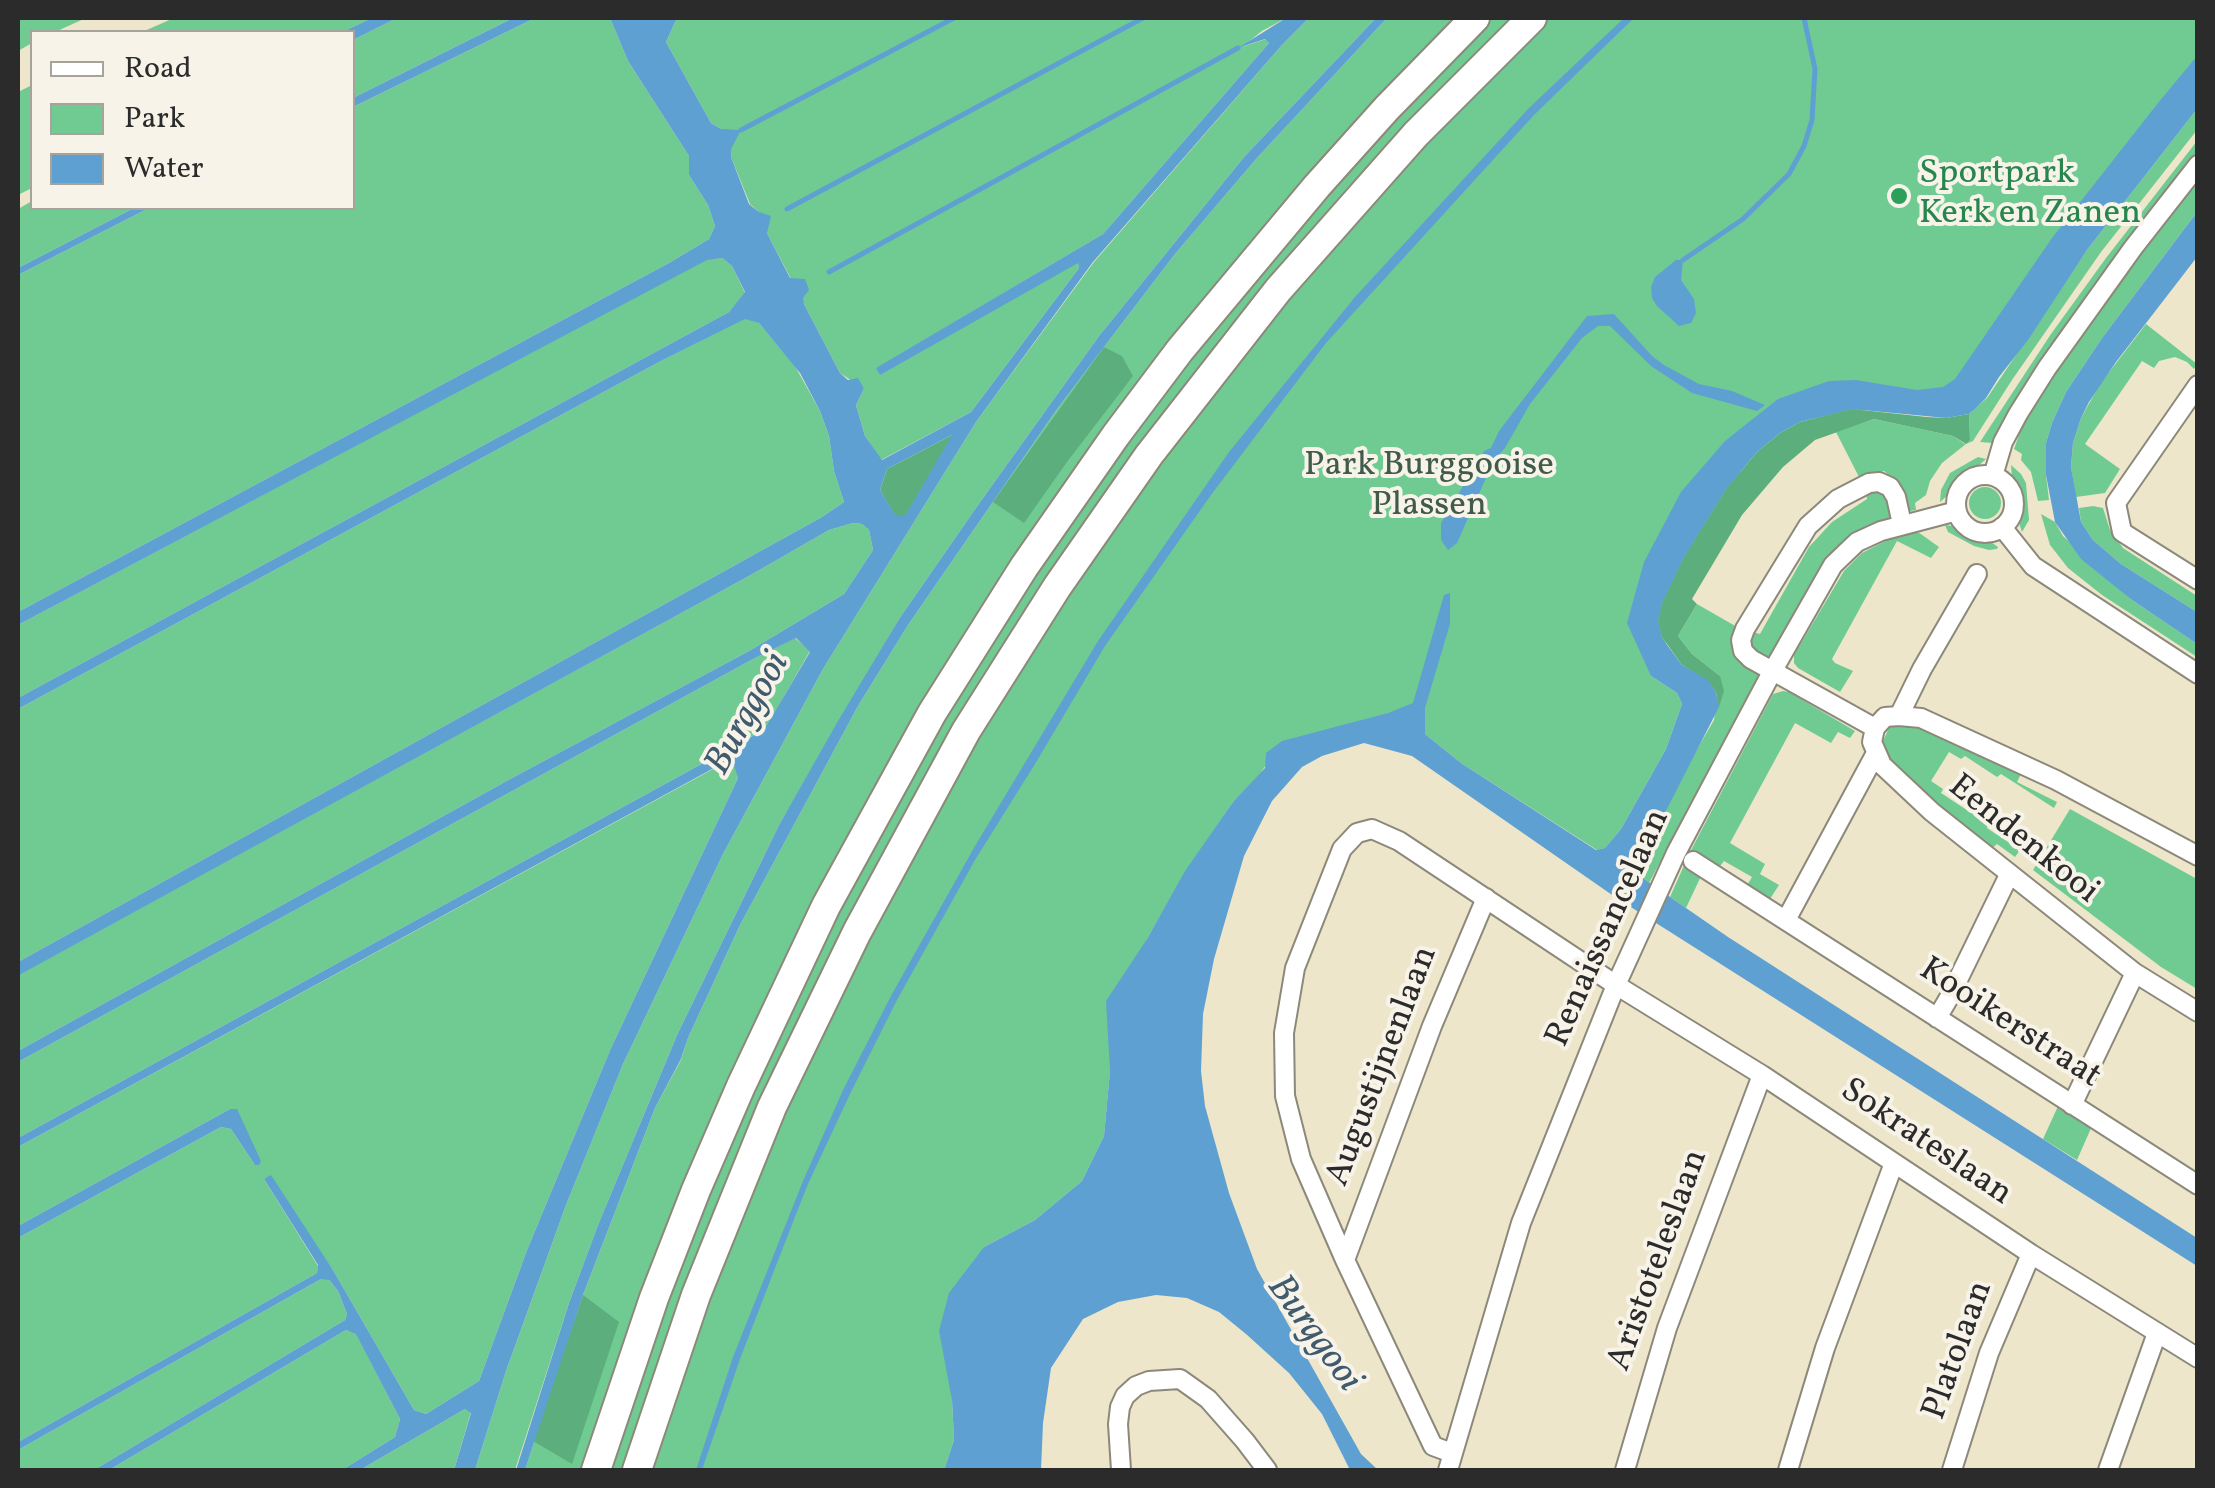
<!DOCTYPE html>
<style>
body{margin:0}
#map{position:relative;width:2215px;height:1488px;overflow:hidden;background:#ede6ca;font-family:Vollkorn,serif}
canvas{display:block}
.frame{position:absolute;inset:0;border:20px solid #2b2b2b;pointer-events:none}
.legend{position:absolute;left:30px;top:30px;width:325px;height:180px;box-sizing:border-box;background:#f7f3e8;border:2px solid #a5a39c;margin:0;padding:12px 18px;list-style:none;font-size:30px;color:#2b2b2b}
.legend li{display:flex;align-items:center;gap:20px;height:50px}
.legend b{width:50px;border:2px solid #a5a39c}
</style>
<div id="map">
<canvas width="2215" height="1488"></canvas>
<div class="frame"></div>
<ul class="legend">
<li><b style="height:12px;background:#fff"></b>Road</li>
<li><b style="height:28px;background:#70cb92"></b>Park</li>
<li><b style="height:28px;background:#5fa0d2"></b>Water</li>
</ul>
</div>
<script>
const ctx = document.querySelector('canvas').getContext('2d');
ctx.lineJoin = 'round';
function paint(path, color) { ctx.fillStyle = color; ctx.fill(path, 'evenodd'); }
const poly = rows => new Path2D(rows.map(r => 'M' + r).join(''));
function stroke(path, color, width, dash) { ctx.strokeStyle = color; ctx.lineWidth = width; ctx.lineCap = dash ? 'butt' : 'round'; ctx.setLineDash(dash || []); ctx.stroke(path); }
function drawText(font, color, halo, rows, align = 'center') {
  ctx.font = font + ' Vollkorn,serif'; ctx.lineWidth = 8; ctx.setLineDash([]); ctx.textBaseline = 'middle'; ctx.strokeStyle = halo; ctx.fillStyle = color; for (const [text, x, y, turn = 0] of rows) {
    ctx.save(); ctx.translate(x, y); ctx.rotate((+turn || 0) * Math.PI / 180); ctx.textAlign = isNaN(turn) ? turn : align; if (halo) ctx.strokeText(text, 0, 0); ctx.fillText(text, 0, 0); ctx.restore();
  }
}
const green = poly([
 [18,18,86,18,55,32,32,32,32,43,18,51],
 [174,18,372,18,342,32,142,32],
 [397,18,513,18,353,98,353,40],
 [535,18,610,18,628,61,689,156,689,175,708,205,715,226,709,239,669,263,18,612,18,275,149,208,352,208,353,107],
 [651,18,1286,18,1262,31,1242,47,1266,39,1269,43,1103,234,877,368,880,374,1078,262,1079,268,971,412,881,460,865,436,856,405,864,389,840,373,767,233,759,212,750,204,731,157,732,147,721,129,711,123,666,42,676,20],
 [1309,18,1376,18,1244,157,1099,336,978,505,899,619,779,825,677,1035,598,1225,569,1303,515,1470,475,1470,506,1371,566,1205,623,1064,723,854,823,669,976,422,1094,262,1282,45],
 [1387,18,1457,18,1354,125,1277,212,1210,292,1142,379,1015,558,950,658,885,769,832,866,782,965,741,1052,671,1218,600,1414,582,1470,525,1470,583,1295,655,1108,681,1060,688,1038,740,925,858,706,908,625,1055,412,1104,347,1175,254,1257,158],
 [1491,18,1518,18,1390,145,932,774,901,821,857,900,809,997,753,1118,628,1470,606,1470,628,1401,726,1147,814,955,936,726,1057,535,1234,299,1428,80],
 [1547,18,2197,18,2197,80,1974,392,1760,427,1651,676,1677,693,1682,704,1666,749,1621,829,1605,848,1597,850,1461,763,1425,734,1388,713,1268,762,1256,780,1233,802,1185,873,1147,939,1110,1072,1104,1136,1082,1181,1035,1220,984,1247,952,1400,954,1440,944,1470,651,1470,702,1318,774,1136,834,1005,936,809,1001,700,1103,543,1167,452,1293,293,1414,154],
 [32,85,32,188,18,195,18,92],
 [2197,109,2197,130,2101,252,2012,380,1973,441,1966,444,1942,463,1930,481,1926,495,1915,503,1916,510,1910,511,1899,483,1884,471,1859,477,1836,432,1874,419,1953,436,1965,444,1970,440,1969,414,1987,398,2087,250],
 [2197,141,2197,153,2132,236,2060,336,2012,406,1992,443,1980,442,2051,334,2106,258],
 [2197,178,2197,212,2102,338,2066,392,2052,423,2046,443,2046,475,2049,500,2038,501,2031,472,2021,460,2022,454,2014,449,2027,413,2080,334],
 [32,201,32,208,134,208,18,268,18,209],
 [722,258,732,266,745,293,729,312,18,698,18,625,707,259],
 [746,318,759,323,795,366,820,411,829,436,834,471,844,502,822,517,18,962,18,709,659,362],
 [2146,324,2197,364,2194,369,2187,362,2175,357,2159,361,2154,368,2142,361,2085,444,2120,469,2105,493,2076,497,2071,467,2073,443,2081,418,2100,384],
 [1978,457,1986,459,1977,467,1962,476,1948,495,1940,502,1941,490,1950,473],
 [2011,465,2021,474,2026,483,2029,520,2022,532,2018,520,2020,500,2012,478],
 '1969 503a16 16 0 1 1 32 0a16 16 0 1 1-32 0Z',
 [1874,488,1884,494,1892,521,1861,531,1834,552,1794,613,1770,659,1751,652,1749,641,1753,632,1760,634,1809,547,1832,522,1867,499,1866,492],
 [2093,506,2103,508,2110,530,2123,548,2197,596,2197,612,2121,564,2093,540,2081,522,2079,508],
 [2041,514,2055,522,2063,536,2132,600,2197,644,2197,657,2102,595,2068,568,2050,545],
 [853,523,862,524,869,530,873,550,844,594,749,651,514,777,18,1051,18,978,20,974,749,576,829,530],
 [1945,525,1953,526,1970,535,1988,540,1998,547,1997,549,1989,550,1974,546,1948,532],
 [1918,532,1939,547,1931,558,1897,541,1832,659,1835,663,1853,671,1840,692,1798,668,1794,663,1794,655,1844,571,1862,553,1891,538],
 [1697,604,1737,627,1732,640,1734,652,1759,674,1649,883,1644,879,1646,850,1684,772,1714,720,1720,676,1692,654,1678,636],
 [795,638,810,651,767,726,760,732,18,1138,18,1062,753,659],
 [1783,691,1789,692,1855,731,1850,738,1838,732,1831,743,1795,723,1730,843,1765,864,1760,874,1779,885,1770,899,1746,887,1752,877,1724,861,1717,870,1689,854,1773,694],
 [1901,722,1913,722,2022,772,2017,782,2057,802,2054,808,2001,774,1997,777,1965,756,1961,759,1949,752,1931,781,1943,789,1941,793,1988,824,1987,828,2020,850,2015,857,1997,844,1989,851,1893,765,1885,755,1883,741,1889,728],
 [726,762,735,767,738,778,611,1048,527,1250,479,1381,426,1414,414,1410,333,1270,267,1178,264,1179,318,1266,317,1273,18,1442,18,1238,221,1127,231,1129,255,1165,230,1109,18,1226,18,1147],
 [2070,809,2197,879,2197,989,2161,967,2033,870],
 [1686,861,1703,872,1686,908,1670,897],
 [2059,1104,2092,1126,2077,1160,2043,1139],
 [321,1279,328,1279,338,1291,347,1314,345,1320,94,1470,18,1470,18,1450],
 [346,1330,356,1333,400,1419,395,1437,342,1470,109,1470],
 [465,1409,471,1412,454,1470,360,1470]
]);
const forest = poly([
 [1104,347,1122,356,1133,376,1067,462,1024,523,993,502],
 [1852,409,1927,417,1946,418,1969,414,1970,440,1966,444,1953,436,1874,419,1815,440,1783,467,1742,515,1692,599,1697,604,1678,636,1692,654,1720,676,1724,691,1719,707,1716,693,1708,681,1682,665,1662,637,1658,621,1662,603,1683,559,1726,489,1757,452,1780,433,1800,422],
 [954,434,905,517,896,517,880,490,887,469],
 [583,1295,619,1322,572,1464,533,1441]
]);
const water = poly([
 [372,18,397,18,353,40,352,32,342,32],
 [513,18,535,18,353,107,353,98],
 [610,18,676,20,666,42,711,123,721,129,741,130,732,147,731,157,749,204,759,212,771,216,767,233,790,278,805,279,809,290,803,298,804,304,840,373,848,380,858,378,861,383,864,389,856,405,865,436,882,460,971,412,1079,268,1078,263,880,375,876,368,1103,234,1269,43,1265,39,1238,48,1286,18,1309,18,1282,45,1093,262,976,422,823,669,723,854,623,1064,566,1205,506,1371,475,1470,454,1470,471,1413,465,1409,360,1470,342,1470,395,1437,400,1419,356,1334,346,1330,109,1470,94,1470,345,1320,347,1314,338,1291,329,1280,321,1279,18,1450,18,1442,317,1273,318,1265,264,1179,271,1175,333,1270,414,1410,426,1414,479,1381,527,1250,611,1048,738,778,734,766,725,762,18,1147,18,1138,760,732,767,725,810,652,796,638,753,659,18,1062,18,1051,514,777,749,651,844,594,873,550,869,530,862,524,853,523,829,530,749,576,21,974,18,978,18,962,822,517,844,502,834,471,829,436,820,411,800,373,759,323,745,319,659,362,18,709,18,698,729,312,745,292,732,266,722,258,707,260,18,625,18,612,669,263,709,239,715,226,708,205,689,175,689,156,628,61],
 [952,435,905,516,896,516,880,490,887,469],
 [1376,18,1387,18,1257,158,1175,254,1104,347,1055,412,908,625,858,706,740,925,688,1038,681,1059,655,1108,583,1295,525,1470,516,1470,569,1303,598,1225,677,1035,779,825,838,721,899,619,978,505,1099,336,1244,157],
 [1624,18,1634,18,1534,115,1326,343,1211,495,1105,646,1035,764,975,860,897,1000,850,1094,808,1184,784,1245,740,1359,702,1470,696,1470,733,1357,803,1181,843,1090,892,994,975,846,1098,641,1229,452,1355,297,1529,108],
 [2197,56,2197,109,2087,250,2028,340,1999,377,1986,398,1976,408,1969,414,1946,418,1852,409,1800,422,1780,433,1757,452,1726,489,1683,559,1662,603,1658,621,1662,638,1682,665,1708,680,1716,693,1719,707,1646,850,1644,879,1728,937,2197,1238,2197,1266,1615,897,1412,756,1364,743,1322,756,1302,767,1272,801,1244,856,1214,959,1203,1014,1201,1071,1205,1106,1229,1193,1257,1269,1361,1454,1378,1470,1350,1470,1322,1414,1289,1373,1246,1334,1219,1312,1187,1298,1156,1295,1118,1302,1083,1319,1051,1368,1043,1423,1041,1470,944,1470,954,1440,952,1400,939,1331,949,1293,984,1247,1035,1220,1082,1181,1104,1136,1110,1071,1106,1001,1147,939,1185,871,1233,802,1265,768,1266,753,1282,741,1388,713,1413,703,1444,595,1450,593,1450,624,1425,708,1425,734,1461,763,1596,850,1605,848,1621,829,1666,749,1682,704,1677,693,1651,676,1627,623,1644,562,1681,492,1725,441,1778,399,1829,381,1856,380,1917,390,1943,387,1955,379,2052,238,2158,103],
 [134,208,149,208,18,275,18,268],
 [2197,212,2197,257,2116,362,2089,402,2081,418,2073,443,2071,467,2081,522,2093,540,2121,564,2197,612,2197,644,2132,600,2081,559,2055,522,2046,475,2046,443,2052,423,2066,392,2102,338],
 [1676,260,1683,260,1681,280,1694,299,1696,313,1691,323,1679,326,1657,306,1652,298,1651,287,1655,277],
 [1614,314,1652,356,1664,365,1699,384,1732,391,1765,405,1757,411,1692,393,1651,366,1610,326,1598,326,1582,338,1530,404,1505,448,1494,460,1457,543,1448,550,1441,540,1441,523,1484,451,1491,448,1499,431,1587,316],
 [230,1109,237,1109,261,1161,259,1165,255,1165,231,1129,221,1127,18,1238,18,1226]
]);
const stream = poly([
 [741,130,954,18],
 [787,209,1143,18],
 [1683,260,1743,219,1789,174,1804,146,1812,120,1815,69,1804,18],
 [829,272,1238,48]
]);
const minor = poly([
 [2198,385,2116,503,2122,532,2198,580],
 '1956 504a29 29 0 1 1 58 0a29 29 0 1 1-58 0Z',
 [1993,476,2003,442,2018,414,2047,368,2133,248,2198,165],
 [2002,527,2033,566,2198,674],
 [1899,716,1922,669,1977,574],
 [1875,728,1751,659,1743,651,1741,640,1745,629,1808,526,1838,499,1869,483,1879,482,1890,487,1896,497,1902,524],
 [2198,856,2056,780,1921,718,1899,716,1885,717,1875,728,1872,742,1882,765,1932,812,2135,973,2198,1012],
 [1693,861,2198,1185],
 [1786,920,1876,753],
 [1937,1018,1950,996,2009,875],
 [2072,1105,2135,973],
 [1345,1260,1432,1026,1486,898],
 [1452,1453,1433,1446,1345,1260,1301,1159,1285,1096,1284,1033,1295,968,1342,849,1357,833,1372,829,1399,841,1616,985,1762,1075,2031,1254,2198,1358],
 [1121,1470,1118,1424,1120,1407,1125,1396,1136,1386,1149,1381,1180,1379,1208,1399,1245,1441,1267,1470],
 [1448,1470,1521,1223,1616,985,1676,853,1772,672,1833,565,1857,542,1881,531,1957,511],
 [1625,1470,1667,1328,1762,1075],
 [1788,1470,1825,1348,1894,1163],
 [1952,1470,1989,1353,2031,1254],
 [2108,1470,2157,1333]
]);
const highway = poly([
 [596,1470,654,1298,696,1190,741,1086,826,906,932,713,1024,567,1116,435,1180,350,1317,186,1387,108,1475,18],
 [637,1470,696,1295,772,1107,857,932,966,731,1057,587,1149,455,1278,290,1416,134,1532,18]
]);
const markers = [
 [1899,196,10,"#2e9e5b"]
];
const leisureNames = [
 ["Sportpark",1919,176],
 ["Kerk en Zanen",1919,216]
];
const parkNames = [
 ["Park Burggooise",1429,468],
 ["Plassen",1429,508]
];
const streetNames = [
 ["Eendenkooi",2022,841,39],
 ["Renaissancelaan",1610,929,-66],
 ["Kooikerstraat",2009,1025,33],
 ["Augustijnenlaan",1384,1067,-69],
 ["Sokrateslaan",1925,1144,34],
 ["Aristoteleslaan",1660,1261,-70],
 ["Platolaan",1960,1351,-70]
];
const waterNames = [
 ["Burggooi",750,715,-61],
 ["Burggooi",1312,1335,54]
];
paint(green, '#70cb92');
paint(forest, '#5caf7c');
paint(water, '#5fa0d2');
stroke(stream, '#5fa0d2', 5);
stroke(minor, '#8c887a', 22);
stroke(highway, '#8c887a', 32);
stroke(minor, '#fff', 18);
stroke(highway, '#fff', 28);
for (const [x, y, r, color] of markers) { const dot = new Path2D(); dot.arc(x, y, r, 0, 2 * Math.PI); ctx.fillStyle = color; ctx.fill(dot); stroke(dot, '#f7f3e8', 4); }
drawText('35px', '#27864d', '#f7f3e8', leisureNames, 'left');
drawText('35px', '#405b4a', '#f7f3e8', parkNames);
drawText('35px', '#2b2b2b', '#f7f3e8', streetNames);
drawText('italic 38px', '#405a6e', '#f7f3e8', waterNames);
</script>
